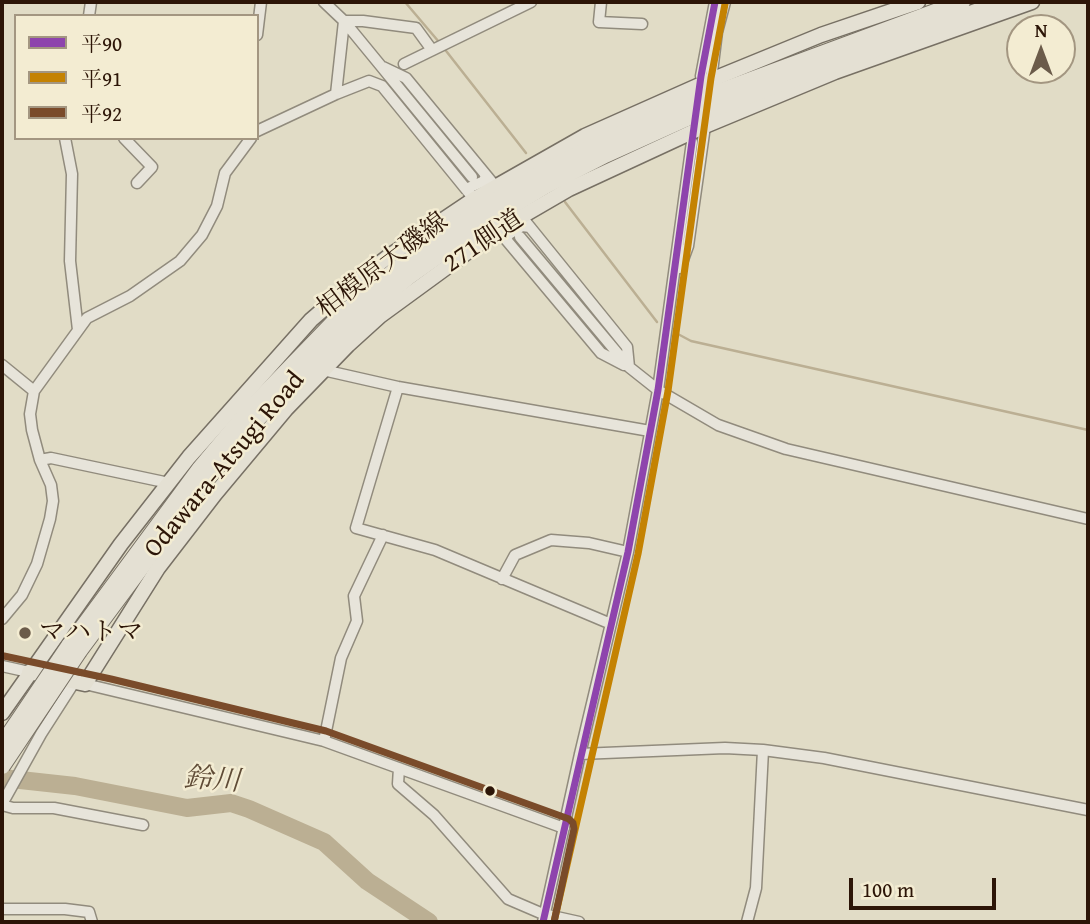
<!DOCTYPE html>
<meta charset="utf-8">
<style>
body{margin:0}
#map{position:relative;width:1090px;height:924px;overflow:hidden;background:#e1dcc6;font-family:"Gentium Book Plus","Noto Serif JP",serif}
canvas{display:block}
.frame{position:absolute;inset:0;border:4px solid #2c1507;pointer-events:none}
.legend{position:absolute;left:14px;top:14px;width:245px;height:126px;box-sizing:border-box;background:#f3ecd2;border:2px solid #a39681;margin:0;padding:9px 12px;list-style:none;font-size:21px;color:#2c1507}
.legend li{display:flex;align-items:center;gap:14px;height:35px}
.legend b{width:35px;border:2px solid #a39681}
.north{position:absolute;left:1006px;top:14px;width:70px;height:70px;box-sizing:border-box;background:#f3ecd2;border:2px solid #a39681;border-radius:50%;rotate:0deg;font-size:19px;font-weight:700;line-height:28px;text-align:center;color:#2c1507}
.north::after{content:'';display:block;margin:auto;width:24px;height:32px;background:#6b5b4a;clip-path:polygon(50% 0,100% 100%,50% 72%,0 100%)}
.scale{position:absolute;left:849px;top:878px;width:147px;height:32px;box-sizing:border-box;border:4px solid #2c1507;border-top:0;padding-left:9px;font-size:21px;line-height:24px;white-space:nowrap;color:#2c1507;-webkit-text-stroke:5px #f3ecd2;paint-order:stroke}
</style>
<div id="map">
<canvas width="1090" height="924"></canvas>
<div class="frame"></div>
<ul class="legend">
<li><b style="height:9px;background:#8e44ad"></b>平90</li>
<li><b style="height:9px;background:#c48202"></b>平91</li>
<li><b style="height:9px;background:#7a4b2a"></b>平92</li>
</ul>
<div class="north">N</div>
<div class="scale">100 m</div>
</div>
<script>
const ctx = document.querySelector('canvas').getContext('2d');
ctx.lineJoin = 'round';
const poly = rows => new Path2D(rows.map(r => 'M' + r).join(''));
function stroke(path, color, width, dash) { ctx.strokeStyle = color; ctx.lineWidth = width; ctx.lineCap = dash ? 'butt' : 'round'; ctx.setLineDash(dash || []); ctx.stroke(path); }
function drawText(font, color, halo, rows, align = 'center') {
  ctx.font = font + ' "Gentium Book Plus","Noto Serif JP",serif'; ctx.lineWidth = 5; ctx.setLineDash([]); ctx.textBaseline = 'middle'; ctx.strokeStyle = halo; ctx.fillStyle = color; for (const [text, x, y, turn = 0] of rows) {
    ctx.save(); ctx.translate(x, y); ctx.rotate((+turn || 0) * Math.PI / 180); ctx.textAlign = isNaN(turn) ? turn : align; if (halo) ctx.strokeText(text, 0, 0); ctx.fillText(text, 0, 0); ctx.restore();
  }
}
const stream = poly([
 [405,2,439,42],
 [443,47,526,153],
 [565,202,657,322],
 [676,333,691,341,1088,430]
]);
const river = poly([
 [2,778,75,786,187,808,231,803,249,809,324,842,367,881,429,922]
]);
const minor = poly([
 [324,2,344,21,472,177],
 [601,2,599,22,642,24],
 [89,16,91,2],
 [257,35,261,2],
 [404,64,531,2],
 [383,67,406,78,495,186],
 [701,76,715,2],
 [711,80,717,32,725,2],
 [336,94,344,21,363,21,416,28,432,50],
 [257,131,336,94,369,81,382,86,474,199],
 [65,138,72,174,70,261,78,330],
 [124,138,152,167,137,183],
 [466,189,484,181,486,175],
 [521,216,627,347,629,367],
 [498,230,601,353,624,365],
 [520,237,629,367,658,390,718,425,786,449,1088,519],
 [506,239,509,234,522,226,530,227],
 [680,268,688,246,705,126],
 [2,365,34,391],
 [323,370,398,387,650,431],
 [398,387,356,528,435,550,611,624],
 [40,460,51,458,169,483],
 [502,579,515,555,551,540,589,543,628,552],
 [2,619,22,595,37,564,50,519,53,501,51,485,40,460,32,430,30,414,34,391,87,318,130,296,180,261,202,235,217,206,225,173,251,138],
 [2,666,29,672],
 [85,684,324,741,564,828],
 [324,741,341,658,357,621,354,596,383,535],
 [580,754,725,748,763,750,824,758,1088,810],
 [399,768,398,784,434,815,508,899,543,914,579,922],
 [2,804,41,734,75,681],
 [2,805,13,808,54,808,143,825],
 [2,909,65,909,89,912,92,922],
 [543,922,580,754,628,552,658,390,692,142],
 [747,922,756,888,763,750]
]);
const major = poly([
 [29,672,85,684,158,568,215,494,286,409,348,345,380,316,495,232,569,189,705,126,835,72,1032,2],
 [2,713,121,544,189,457,311,320,349,287,389,256,474,199,585,136,711,80,821,35,918,2]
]);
const highway = poly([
 [69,646,199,470,250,409,338,318,398,268,478,212,536,176,597,145,681,106,962,2],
 [79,651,209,476,259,417,349,326,408,277,484,223,545,186,605,155,687,118,1003,2]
]);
const highwayBridge = poly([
 [2,745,69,646],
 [2,766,79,651]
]);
const bus1 = poly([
 [543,922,628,552,658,390,701,76,715,2]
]);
const bus2 = poly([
 [554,922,638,554,668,391,711,78,725,4]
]);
const bus3 = poly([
 [4,656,111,679,326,731,569,819,573,823,574,829,554,922]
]);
const markers = [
 [25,633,7,"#6b5b4a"],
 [490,791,6,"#2c1507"]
];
const streetNames = [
 ["271側道",484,242,-34],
 ["相模原大磯線",383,266,-37],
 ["Odawara-Atsugi Road",225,465,-50]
];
const poiNames = [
 ["マハトマ",39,633]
];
const waterNames = [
 ["鈴川",212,781,4]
];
stroke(stream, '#bbaf93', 2.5);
stroke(river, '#bbaf93', 18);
stroke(minor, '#918b7d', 13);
stroke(major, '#777064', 17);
stroke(highway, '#777064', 18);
stroke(minor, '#e7e4da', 10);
stroke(major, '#e4e0d3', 14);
stroke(highway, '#e4e0d3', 16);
stroke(highwayBridge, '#777064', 18, []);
stroke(highwayBridge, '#e4e0d3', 16);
stroke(bus1, '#8e44ad', 7);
stroke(bus2, '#c48202', 7);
stroke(bus3, '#7a4b2a', 7);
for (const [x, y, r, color] of markers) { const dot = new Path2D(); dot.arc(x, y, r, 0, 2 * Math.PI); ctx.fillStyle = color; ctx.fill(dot); stroke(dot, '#f3ecd2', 2.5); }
drawText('26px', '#2c1507', '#f3ecd2', streetNames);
drawText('26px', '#2c1507', '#f3ecd2', poiNames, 'left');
drawText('italic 28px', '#5f4b36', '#f3ecd2', waterNames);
</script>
